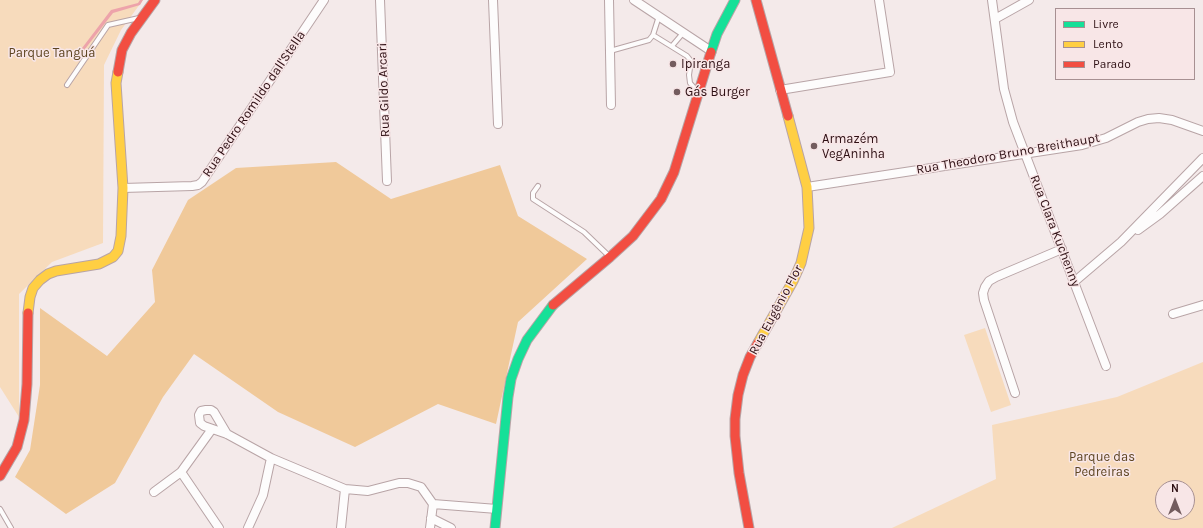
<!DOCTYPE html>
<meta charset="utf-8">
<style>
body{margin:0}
#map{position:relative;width:1203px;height:528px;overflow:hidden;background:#f4eaea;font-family:Karla,sans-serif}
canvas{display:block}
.legend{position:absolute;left:1055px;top:8px;width:140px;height:72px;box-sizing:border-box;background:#f8e6e7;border:1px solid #a79092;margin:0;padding:5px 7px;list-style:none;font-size:12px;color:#2d0f13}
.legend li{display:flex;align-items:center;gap:8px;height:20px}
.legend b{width:20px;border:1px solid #a79092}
.north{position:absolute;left:1155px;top:480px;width:40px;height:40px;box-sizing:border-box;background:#f8e6e7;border:1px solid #a79092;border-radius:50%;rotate:0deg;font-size:11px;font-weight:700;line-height:16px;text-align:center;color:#2d0f13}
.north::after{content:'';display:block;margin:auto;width:14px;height:18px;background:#735c5e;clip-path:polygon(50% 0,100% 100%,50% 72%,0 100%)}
</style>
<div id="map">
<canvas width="1203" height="528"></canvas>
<ul class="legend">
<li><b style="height:5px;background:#16e098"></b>Livre</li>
<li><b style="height:5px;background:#ffcf43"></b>Lento</li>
<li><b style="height:5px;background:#f24e42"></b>Parado</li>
</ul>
<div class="north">N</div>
</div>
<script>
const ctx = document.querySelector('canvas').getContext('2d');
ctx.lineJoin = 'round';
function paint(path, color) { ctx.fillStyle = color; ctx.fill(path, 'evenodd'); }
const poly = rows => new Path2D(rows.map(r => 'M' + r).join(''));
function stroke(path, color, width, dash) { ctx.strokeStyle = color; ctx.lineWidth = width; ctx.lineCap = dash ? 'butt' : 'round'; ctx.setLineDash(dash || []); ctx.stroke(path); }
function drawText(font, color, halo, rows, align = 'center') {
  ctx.font = font + ' Karla,sans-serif'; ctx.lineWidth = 3; ctx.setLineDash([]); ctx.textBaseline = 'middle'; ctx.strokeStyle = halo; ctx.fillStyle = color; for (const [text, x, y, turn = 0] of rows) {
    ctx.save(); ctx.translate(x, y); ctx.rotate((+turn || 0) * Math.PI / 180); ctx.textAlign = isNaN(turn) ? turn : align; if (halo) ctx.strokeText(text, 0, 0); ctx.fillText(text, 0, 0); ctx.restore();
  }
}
const green = poly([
 [0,0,143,0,121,30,104,65,103,243,52,262,19,294,19,417,0,387],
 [985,328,1011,405,991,412,964,335],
 [1203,362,1203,528,892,528,996,479,992,425,1117,397],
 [1163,488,1187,488,1187,512,1163,512]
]);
const forest = poly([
 [336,162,391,199,500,165,518,216,587,259,518,322,496,424,438,404,355,447,278,412,194,354,163,397,115,483,66,514,15,477,30,450,40,385,40,308,107,356,155,302,152,270,188,200,236,168]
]);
const water = poly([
 [140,0,143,0,140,5,113,13,78,58,76,56,111,10,138,3]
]);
const lane = poly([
 [653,35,687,56,691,61,689,75,690,83,697,91],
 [672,46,683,33],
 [610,51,649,40,653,35,659,16],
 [67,85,108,25,139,18],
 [538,186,533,193,533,199,584,232,610,257],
 [0,509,11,528]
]);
const street = poly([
 [380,0,387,181],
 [493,0,498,124],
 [609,0,611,105],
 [634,0,711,51],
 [992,0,1004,89,1013,122,1106,366],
 [995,19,1029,0],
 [780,90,890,72,879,0],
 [807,187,1082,145,1106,138,1138,122,1148,119,1159,118,1172,120,1203,131],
 [123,188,192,186,198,185,202,182,324,0],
 [1138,230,1160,214,1203,176],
 [1074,282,1121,242,1203,158],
 [1173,314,1203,305],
 [1015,393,984,300,983,293,985,287,989,281,996,277,1062,249],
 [227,434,214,412,211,410,206,410,201,411,199,415,200,423,204,426,227,434,271,458,345,489,368,491,399,483,408,483,421,487,433,504,430,528],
 [181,472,219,528],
 [154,492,181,472,212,429],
 [433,504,497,509],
 [431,518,451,528],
 [248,528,263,495,271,458],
 [341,528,345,489]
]);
const fast = poly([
 [711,52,717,34,735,0],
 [495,528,508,397,511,379,518,359,527,340,553,305]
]);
const slow = poly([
 [28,313,30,297,33,288,40,280,48,274,56,271,99,264,113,257,118,251,121,236,123,188,116,83,118,72],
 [758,343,793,281,801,263,809,228,807,187,788,116]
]);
const jam = poly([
 [756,0,788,116],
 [118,72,122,50,131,33,155,0],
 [553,305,610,257,633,236,661,199,674,172,711,52],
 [0,476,17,447,24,420,27,384,28,313],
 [749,528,739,473,735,436,735,419,738,395,743,375,750,357,758,343]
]);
const markers = [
 [673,64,4,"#735c5e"],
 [677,92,4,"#735c5e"],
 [814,146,4,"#735c5e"]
];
const parkNames = [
 ["Parque Tanguá",52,53],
 ["Parque das",1102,457],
 ["Pedreiras",1102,472]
];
const poiNames = [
 ["Ipiranga",681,64],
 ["Gás Burger",685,92],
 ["Armazém",822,139],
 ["VegAninha",822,154]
];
const streetNames = [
 ["Rua Gildo Arcari",384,90,-92],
 ["Rua Pedro Romildo dall'Stella",254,104,-56],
 ["Rua Theodoro Bruno Breithaupt",1008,154,-10],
 ["Rua Clara Kuchenny",1055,231,69],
 ["Rua Eugênio Flor",776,310,-62]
];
paint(green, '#f7dbbc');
paint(forest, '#f0c99a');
paint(water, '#eda3aa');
stroke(lane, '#b8a4a6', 6);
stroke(street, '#b8a4a6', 10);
stroke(fast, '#b8a4a6', 11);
stroke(slow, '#b8a4a6', 11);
stroke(jam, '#b8a4a6', 11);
stroke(lane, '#fdfcfc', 4);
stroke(street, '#fdfcfc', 8);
stroke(fast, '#16e098', 9);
stroke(slow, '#ffcf43', 9);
stroke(jam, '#f24e42', 9);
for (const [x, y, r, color] of markers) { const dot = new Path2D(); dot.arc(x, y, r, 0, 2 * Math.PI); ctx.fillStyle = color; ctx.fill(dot); stroke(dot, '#f8e6e7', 1.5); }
drawText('13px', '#5e4521', '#f8e6e7', parkNames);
drawText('13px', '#2d0f13', '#f8e6e7', poiNames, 'left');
drawText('13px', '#2d0f13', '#f8e6e7', streetNames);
</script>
